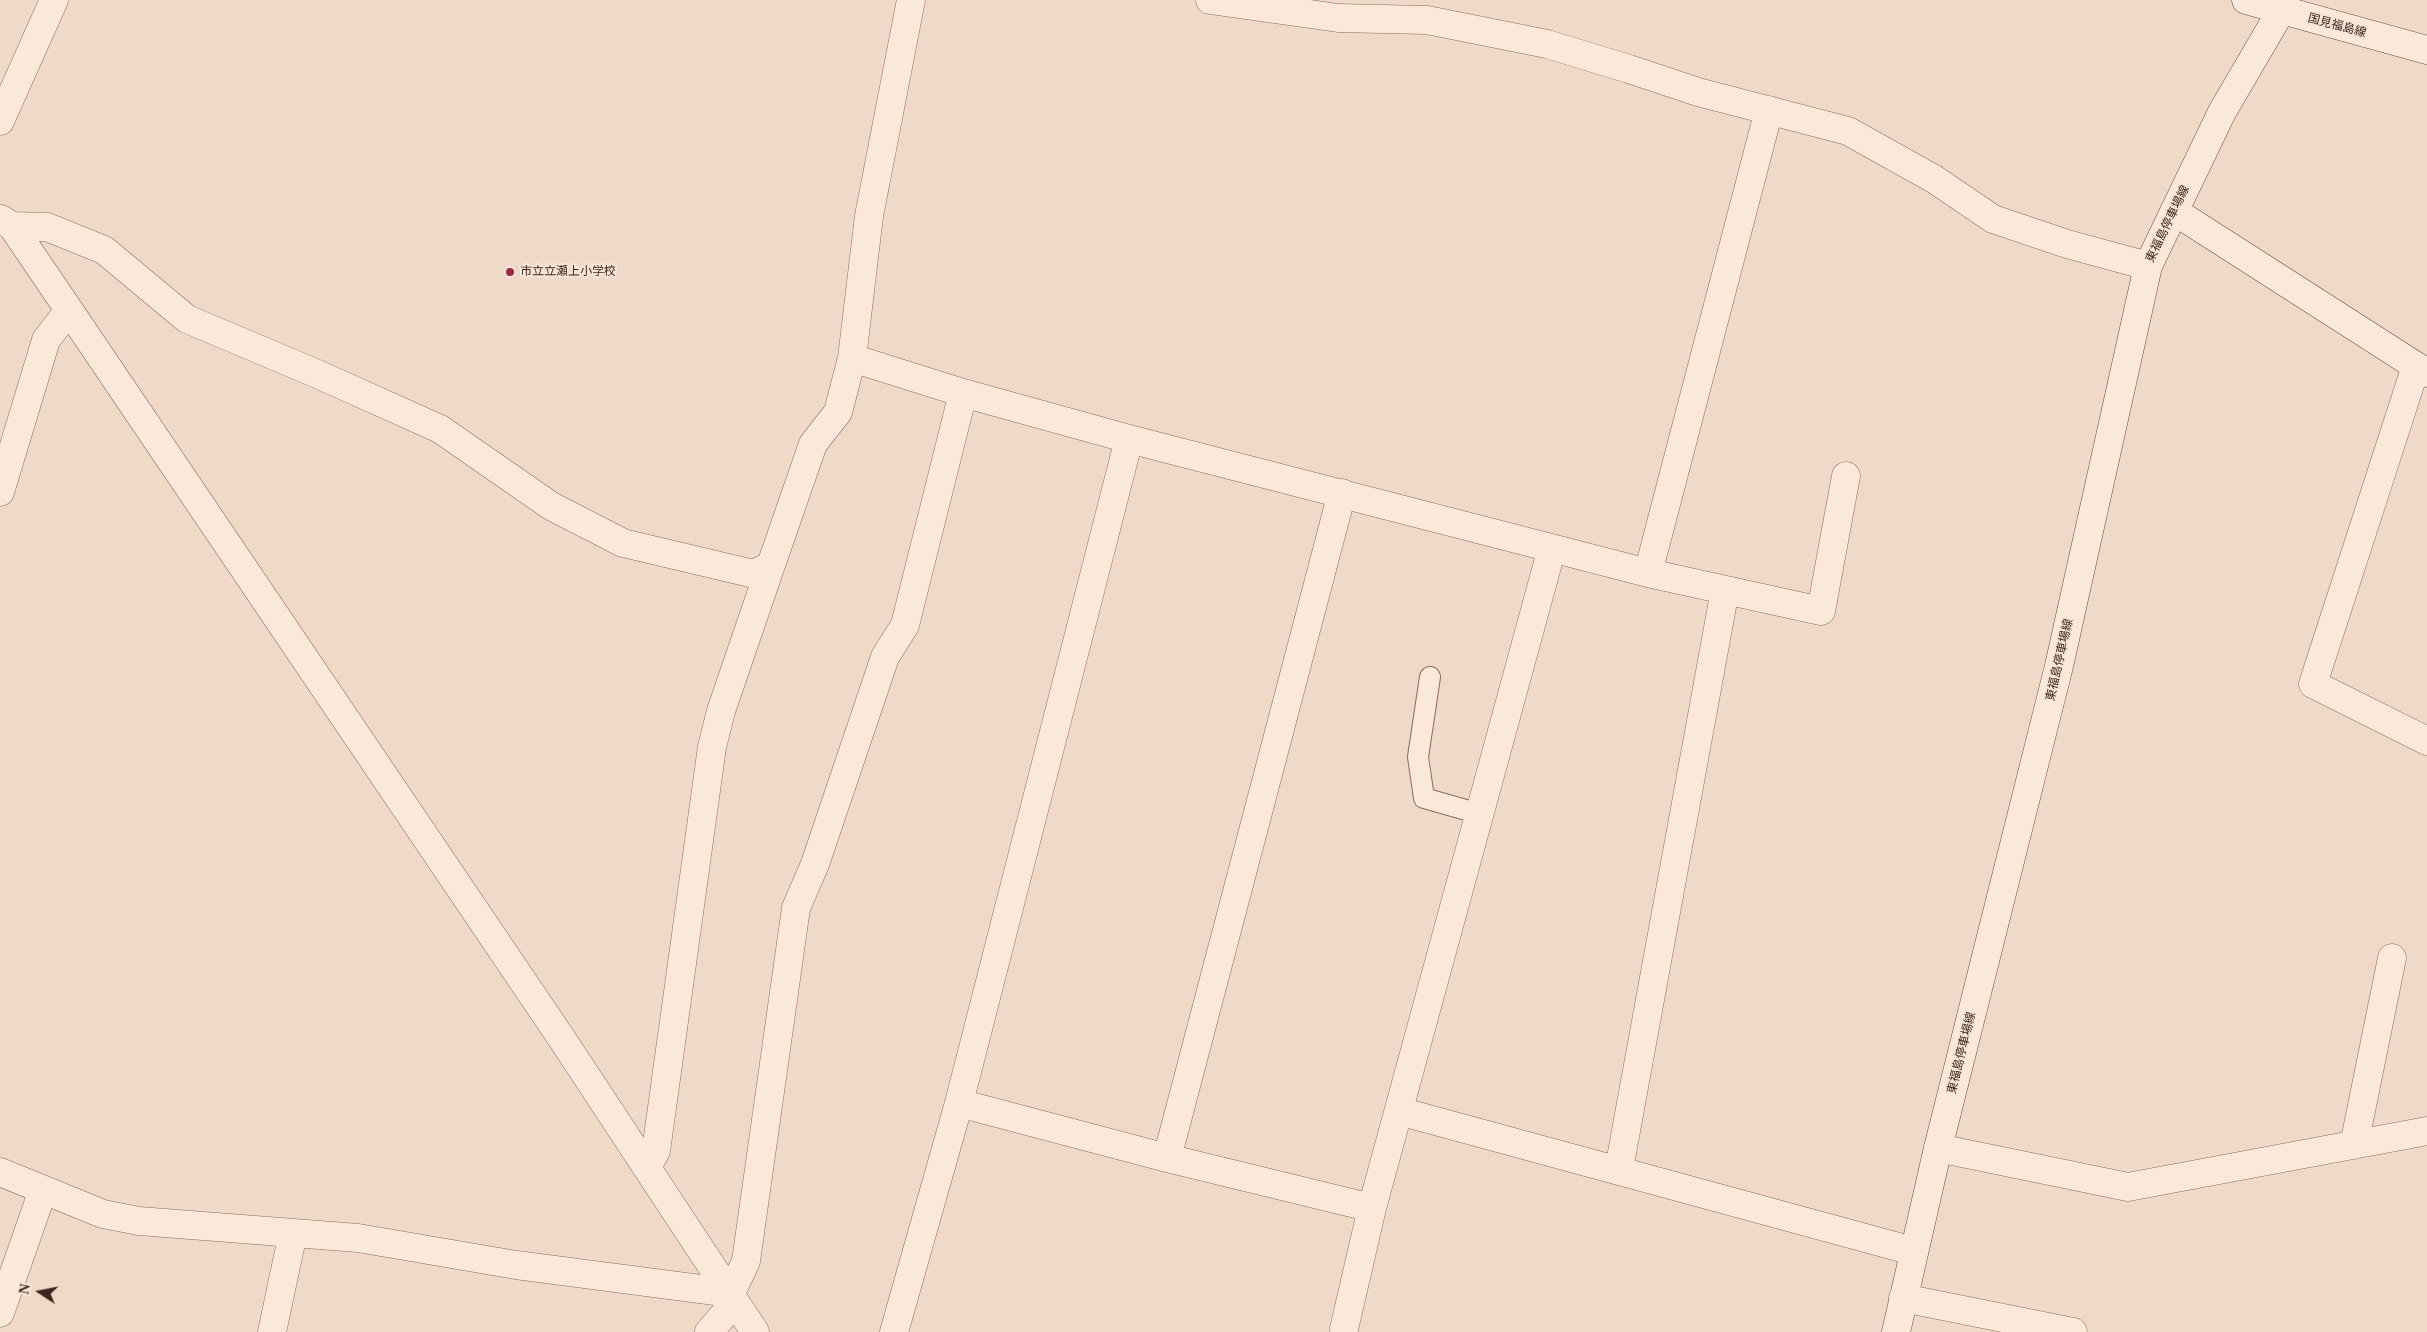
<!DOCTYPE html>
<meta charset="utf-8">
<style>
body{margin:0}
#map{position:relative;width:2427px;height:1332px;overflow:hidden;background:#f0dac7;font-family:"Times New Roman",serif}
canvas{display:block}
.north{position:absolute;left:15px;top:1267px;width:50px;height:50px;-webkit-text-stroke:4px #f7e6d6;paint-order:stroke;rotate:281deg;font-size:14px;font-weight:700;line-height:20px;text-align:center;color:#3c271f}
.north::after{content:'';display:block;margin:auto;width:18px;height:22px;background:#3c271f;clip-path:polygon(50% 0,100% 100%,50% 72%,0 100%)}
</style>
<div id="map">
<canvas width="2427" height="1332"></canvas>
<div class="north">N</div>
</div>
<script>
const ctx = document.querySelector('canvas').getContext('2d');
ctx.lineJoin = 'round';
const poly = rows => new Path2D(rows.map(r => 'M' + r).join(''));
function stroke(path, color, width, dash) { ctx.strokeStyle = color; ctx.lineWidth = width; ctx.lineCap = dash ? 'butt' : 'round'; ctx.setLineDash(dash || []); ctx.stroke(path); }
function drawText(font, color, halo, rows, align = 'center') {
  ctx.font = font + ' "Times New Roman","Noto Sans JP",serif'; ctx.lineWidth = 4; ctx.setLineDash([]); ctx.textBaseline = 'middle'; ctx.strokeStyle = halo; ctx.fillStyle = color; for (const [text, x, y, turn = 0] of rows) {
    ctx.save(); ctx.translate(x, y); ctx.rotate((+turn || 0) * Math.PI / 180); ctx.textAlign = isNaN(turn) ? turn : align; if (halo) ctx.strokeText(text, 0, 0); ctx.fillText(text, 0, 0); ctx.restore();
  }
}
const lane = poly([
 [1430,677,1418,757,1424,798,1480,814]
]);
const street = poly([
 [1210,0,1338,18,1427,20,1547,44,1629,69,1698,92,1848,131,1934,179,1993,219,2067,244,2148,266],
 [0,121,54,0],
 [1,219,12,226,69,310,562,1039,755,1332],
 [12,226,47,227,104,250,187,319,315,373,440,429,551,506,623,543,754,574,771,565,813,444,838,412,852,358,869,216,911,0],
 [852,358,963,393,1129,439,1648,573,1821,611,1846,476],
 [2416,366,2313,684,2427,741],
 [0,492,46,340,69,310],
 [1648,573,1769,110],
 [959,1103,1167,1158,1372,1208],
 [1399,1111,1913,1251],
 [2354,1145,2392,958],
 [1938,1148,2128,1187,2427,1131],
 [1167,1158,1342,493],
 [647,1167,656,1151,712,747,721,711,771,565],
 [1619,1169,1725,590],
 [0,1172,103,1214,139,1221,358,1238,516,1265,731,1293,746,1261,796,908,815,864,885,657,905,625,963,393],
 [1903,1298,2073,1332],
 [0,1313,43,1190],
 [1344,1329,1372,1208,1552,548],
 [272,1332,293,1233],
 [709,1332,735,1302],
 [894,1332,959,1103,1129,439]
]);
const secondary = poly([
 [2246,0,2427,50],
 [2174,211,2427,373],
 [1896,1332,1938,1148,2059,666,2148,266,2222,112,2281,11]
]);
const markers = [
 [510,272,5,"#9d2944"]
];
const streetNames = [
 ["国見福島線",2337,26,15],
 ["東福島停車場線",2168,224,-64],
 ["東福島停車場線",2060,660,-77],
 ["東福島停車場線",1962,1053,-76]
];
const poiNames = [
 ["市立立瀬上小学校",520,272]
];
stroke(lane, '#8c6a5b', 22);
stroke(street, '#8c6a5b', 29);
stroke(secondary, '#6e4c3e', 29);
stroke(lane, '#fae9da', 20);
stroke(street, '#fae9da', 28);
stroke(secondary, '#fae9da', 28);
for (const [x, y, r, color] of markers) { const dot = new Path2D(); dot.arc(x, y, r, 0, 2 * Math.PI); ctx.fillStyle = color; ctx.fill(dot); stroke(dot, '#f7e6d6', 2); }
drawText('12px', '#3c271f', '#f7e6d6', streetNames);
drawText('12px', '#3c271f', '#f7e6d6', poiNames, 'left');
</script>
